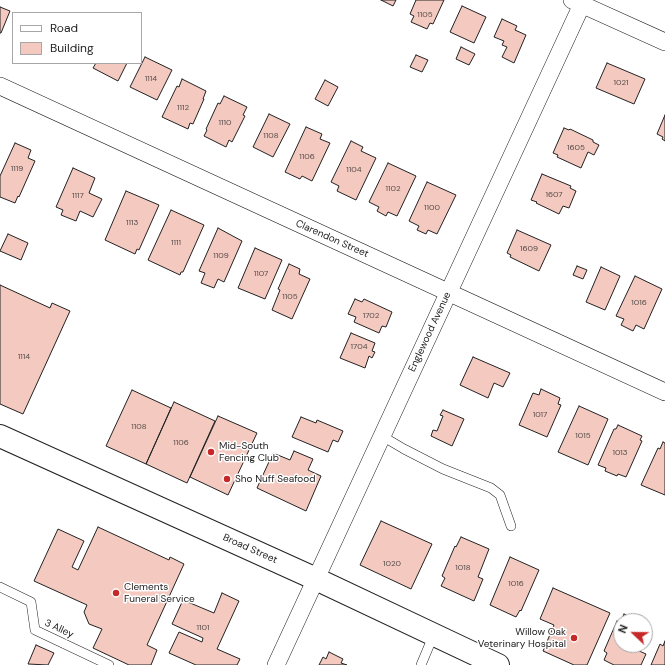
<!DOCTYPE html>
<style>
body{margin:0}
#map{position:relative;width:665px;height:665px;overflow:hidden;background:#fff;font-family:"DM Sans",sans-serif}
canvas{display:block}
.legend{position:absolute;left:12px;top:12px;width:130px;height:52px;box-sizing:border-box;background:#fff;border:1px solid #a7a7a7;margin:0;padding:5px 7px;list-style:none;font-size:12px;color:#222}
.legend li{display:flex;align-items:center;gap:8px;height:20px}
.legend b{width:20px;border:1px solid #a7a7a7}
.north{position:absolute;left:613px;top:613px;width:40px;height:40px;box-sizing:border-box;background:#fff;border:1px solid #a7a7a7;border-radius:50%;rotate:292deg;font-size:11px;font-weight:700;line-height:16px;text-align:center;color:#222}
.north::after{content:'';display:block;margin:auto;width:14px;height:18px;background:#c62828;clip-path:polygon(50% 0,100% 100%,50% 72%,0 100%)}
</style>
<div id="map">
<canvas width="665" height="665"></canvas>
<ul class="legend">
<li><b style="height:5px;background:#fff"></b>Road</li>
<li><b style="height:11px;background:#f3c9c0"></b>Building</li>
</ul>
<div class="north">N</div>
</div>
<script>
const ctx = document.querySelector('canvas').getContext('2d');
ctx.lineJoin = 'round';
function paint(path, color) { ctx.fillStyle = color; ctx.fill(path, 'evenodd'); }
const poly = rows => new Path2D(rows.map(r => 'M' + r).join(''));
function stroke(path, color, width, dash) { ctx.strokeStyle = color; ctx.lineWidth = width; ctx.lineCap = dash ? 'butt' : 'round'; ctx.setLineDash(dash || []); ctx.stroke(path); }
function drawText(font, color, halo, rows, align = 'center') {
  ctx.font = font + ' "DM Sans",sans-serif'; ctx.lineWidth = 3; ctx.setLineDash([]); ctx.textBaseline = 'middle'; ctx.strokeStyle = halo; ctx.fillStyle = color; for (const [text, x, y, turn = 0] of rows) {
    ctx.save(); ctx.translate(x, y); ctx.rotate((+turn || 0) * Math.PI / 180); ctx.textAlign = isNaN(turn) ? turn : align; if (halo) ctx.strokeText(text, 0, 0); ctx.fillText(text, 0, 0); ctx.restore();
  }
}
const building = poly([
 [381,0,396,0,393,6,381,0],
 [416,0,444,0,433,24,430,23,427,29,411,22,414,16,410,14,416,0],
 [462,6,486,17,474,43,450,32,462,6],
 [0,7,10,11,1,33,0,33,0,7],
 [502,19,517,26,515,30,526,35,514,63,502,57,507,47,502,45,504,41,494,37,502,19],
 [461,47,475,54,469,65,456,59,461,47],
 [416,55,428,60,422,72,410,67,416,55],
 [145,57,172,70,157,100,130,87,145,57],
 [96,63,127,63,118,81,93,68,96,63],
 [607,63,645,79,634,104,596,88,607,63],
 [182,79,206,91,203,99,204,99,193,124,190,123,188,129,162,117,177,86,179,87,182,79],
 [325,80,338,87,328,106,315,99,325,80],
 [224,96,247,107,243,115,245,116,232,142,229,140,226,147,204,136,207,130,206,129,218,103,220,104,224,96],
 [269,114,290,124,273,157,253,147,269,114],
 [665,115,665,141,662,139,663,137,657,134,665,115],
 [306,127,322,134,320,139,330,143,312,181,302,176,300,179,285,172,306,127],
 [564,128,569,130,570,129,593,140,593,142,599,145,594,155,588,152,581,168,557,157,558,155,553,153,564,128],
 [351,141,363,147,361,151,376,158,356,200,337,191,339,186,331,182,351,141],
 [15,143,31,150,28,158,35,161,19,197,18,196,15,203,0,197,0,176,15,143],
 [388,163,416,176,397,216,388,212,386,216,377,211,379,207,369,202,388,163],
 [73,168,95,178,89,193,102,199,93,217,80,211,76,221,61,215,63,210,56,207,73,168],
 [542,174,571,186,570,188,576,191,569,208,563,206,559,214,536,203,537,202,531,200,542,174],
 [427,182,456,195,437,234,428,230,426,234,417,230,419,226,409,221,427,182],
 [126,191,159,205,139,250,137,249,135,254,105,240,126,191],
 [171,210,204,225,183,272,181,272,180,275,148,260,171,210],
 [218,228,242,241,224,282,218,279,214,288,201,283,205,273,199,271,218,228],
 [517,230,551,245,539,271,510,257,511,255,507,253,517,230],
 [8,234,28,243,21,260,0,251,8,234],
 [255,248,282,260,265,299,238,288,255,248],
 [289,264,300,269,299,274,310,279,292,319,272,310,280,290,278,289,289,264],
 [577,266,587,270,583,279,573,275,577,266],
 [601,267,620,276,605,310,586,302,601,267],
 [635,276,662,289,644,329,636,325,633,331,621,325,624,319,616,316,635,276],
 [0,285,50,308,52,303,70,311,23,414,0,404,0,285],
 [355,299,362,302,364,299,392,312,386,327,382,326,379,333,354,322,356,317,348,314,355,299],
 [351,333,375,343,372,351,375,352,372,358,369,356,365,368,340,358,351,333],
 [473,357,510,373,503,387,494,383,488,398,460,385,473,357],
 [541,389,560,398,558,404,561,405,547,437,519,425,533,393,539,395,541,389],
 [132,390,171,408,146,464,106,446,132,390],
 [174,402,215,421,187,483,146,464,174,402],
 [579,406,608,419,588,465,558,452,579,406],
 [443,410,464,419,452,446,431,436,433,430,437,431,443,416,440,415,443,410],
 [218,416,257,433,228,495,190,477,218,416],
 [301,417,316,423,317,420,343,431,338,442,333,440,328,452,292,437,301,417],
 [618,425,642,436,640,440,642,441,626,477,618,474,617,476,605,471,606,468,598,465,614,429,616,429,618,425],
 [663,442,665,443,665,495,641,485,658,448,660,449,663,442],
 [294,451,313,459,308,470,321,476,306,511,257,488,273,453,290,460,294,451],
 [381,521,432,544,411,589,360,565,381,521],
 [98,527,169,560,170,557,184,564,147,645,157,650,151,665,129,665,93,648,102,629,89,624,84,612,87,605,34,581,58,529,84,541,72,567,78,570,98,527],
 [461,537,489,549,478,577,483,579,474,601,441,586,445,578,442,576,455,546,456,547,461,537],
 [510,557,539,570,521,611,520,610,516,617,490,605,510,557],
 [553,588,610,613,587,665,574,665,543,651,554,625,540,619,553,588],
 [222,593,239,601,217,649,240,659,237,665,196,665,169,653,179,632,202,642,203,638,172,624,183,600,214,613,222,593],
 [624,614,639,621,621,621,624,614],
 [617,621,620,623,621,621,621,645,637,645,639,647,637,650,646,654,641,665,614,665,604,660,607,653,604,651,617,621],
 [665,641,665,665,651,665,660,644,663,646,665,641],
 [36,645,54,653,48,665,28,664,36,645],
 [329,652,343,659,341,663,347,665,319,665,323,657,326,659,329,652]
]);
const service = poly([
 [382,436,404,449,443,469,491,488,500,495,511,526],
 [0,587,31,602,35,630,109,665],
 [421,665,434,634]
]);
const minor = poly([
 [572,0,665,42],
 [0,86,665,392],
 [276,665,584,0]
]);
const tertiary = poly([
 [0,436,316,579,498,665]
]);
const markers = [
 [211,452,4,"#c62828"],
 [227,479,4,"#c62828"],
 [116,593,4,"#c62828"],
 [574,638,4,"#c62828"]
];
const numberNames = [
 ["1105",425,15],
 ["1114",151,79],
 ["1021",621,83],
 ["1112",183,108],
 ["1110",225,123],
 ["1108",271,136],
 ["1605",576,148],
 ["1106",307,157],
 ["1119",17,169],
 ["1104",354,170],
 ["1102",393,189],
 ["1607",554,195],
 ["1117",78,196],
 ["1100",432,208],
 ["1113",132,223],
 ["1111",176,243],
 ["1609",529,249],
 ["1109",221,256],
 ["1107",261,274],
 ["1105",290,297],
 ["1016",639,303],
 ["1702",371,316],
 ["1704",359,347],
 ["1114",24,357],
 ["1017",540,415],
 ["1108",139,427],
 ["1015",583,436],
 ["1106",181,443],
 ["1013",620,453],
 ["1020",392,564],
 ["1018",463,568],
 ["1016",516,584],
 ["1101",203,628]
];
const streetNames = [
 ["Clarendon Street",332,239,24],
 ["Englewood Avenue",430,332,-65],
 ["Broad Street",250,549,24],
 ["3 Alley",59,629,25]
];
const poiNames = [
 ["Mid-South",219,446],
 ["Fencing Club",219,458],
 ["Sho Nuff Seafood",235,479],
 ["Clements",124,587],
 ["Funeral Service",124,599],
 ["Willow Oak",566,632,"right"],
 ["Veterinary Hospital",566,644,"right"]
];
paint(building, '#f3c9c0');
stroke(building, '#222', 1);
stroke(service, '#222', 10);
stroke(minor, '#222', 18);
stroke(tertiary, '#222', 24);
stroke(service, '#fff', 9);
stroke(minor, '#fff', 17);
stroke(tertiary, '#fff', 22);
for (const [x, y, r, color] of markers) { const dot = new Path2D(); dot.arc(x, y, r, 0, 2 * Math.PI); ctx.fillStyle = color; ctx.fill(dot); stroke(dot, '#fff', 1.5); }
drawText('8px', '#564c4a', null, numberNames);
drawText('10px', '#222', '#fff', streetNames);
drawText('10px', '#222', '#fff', poiNames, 'left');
</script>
